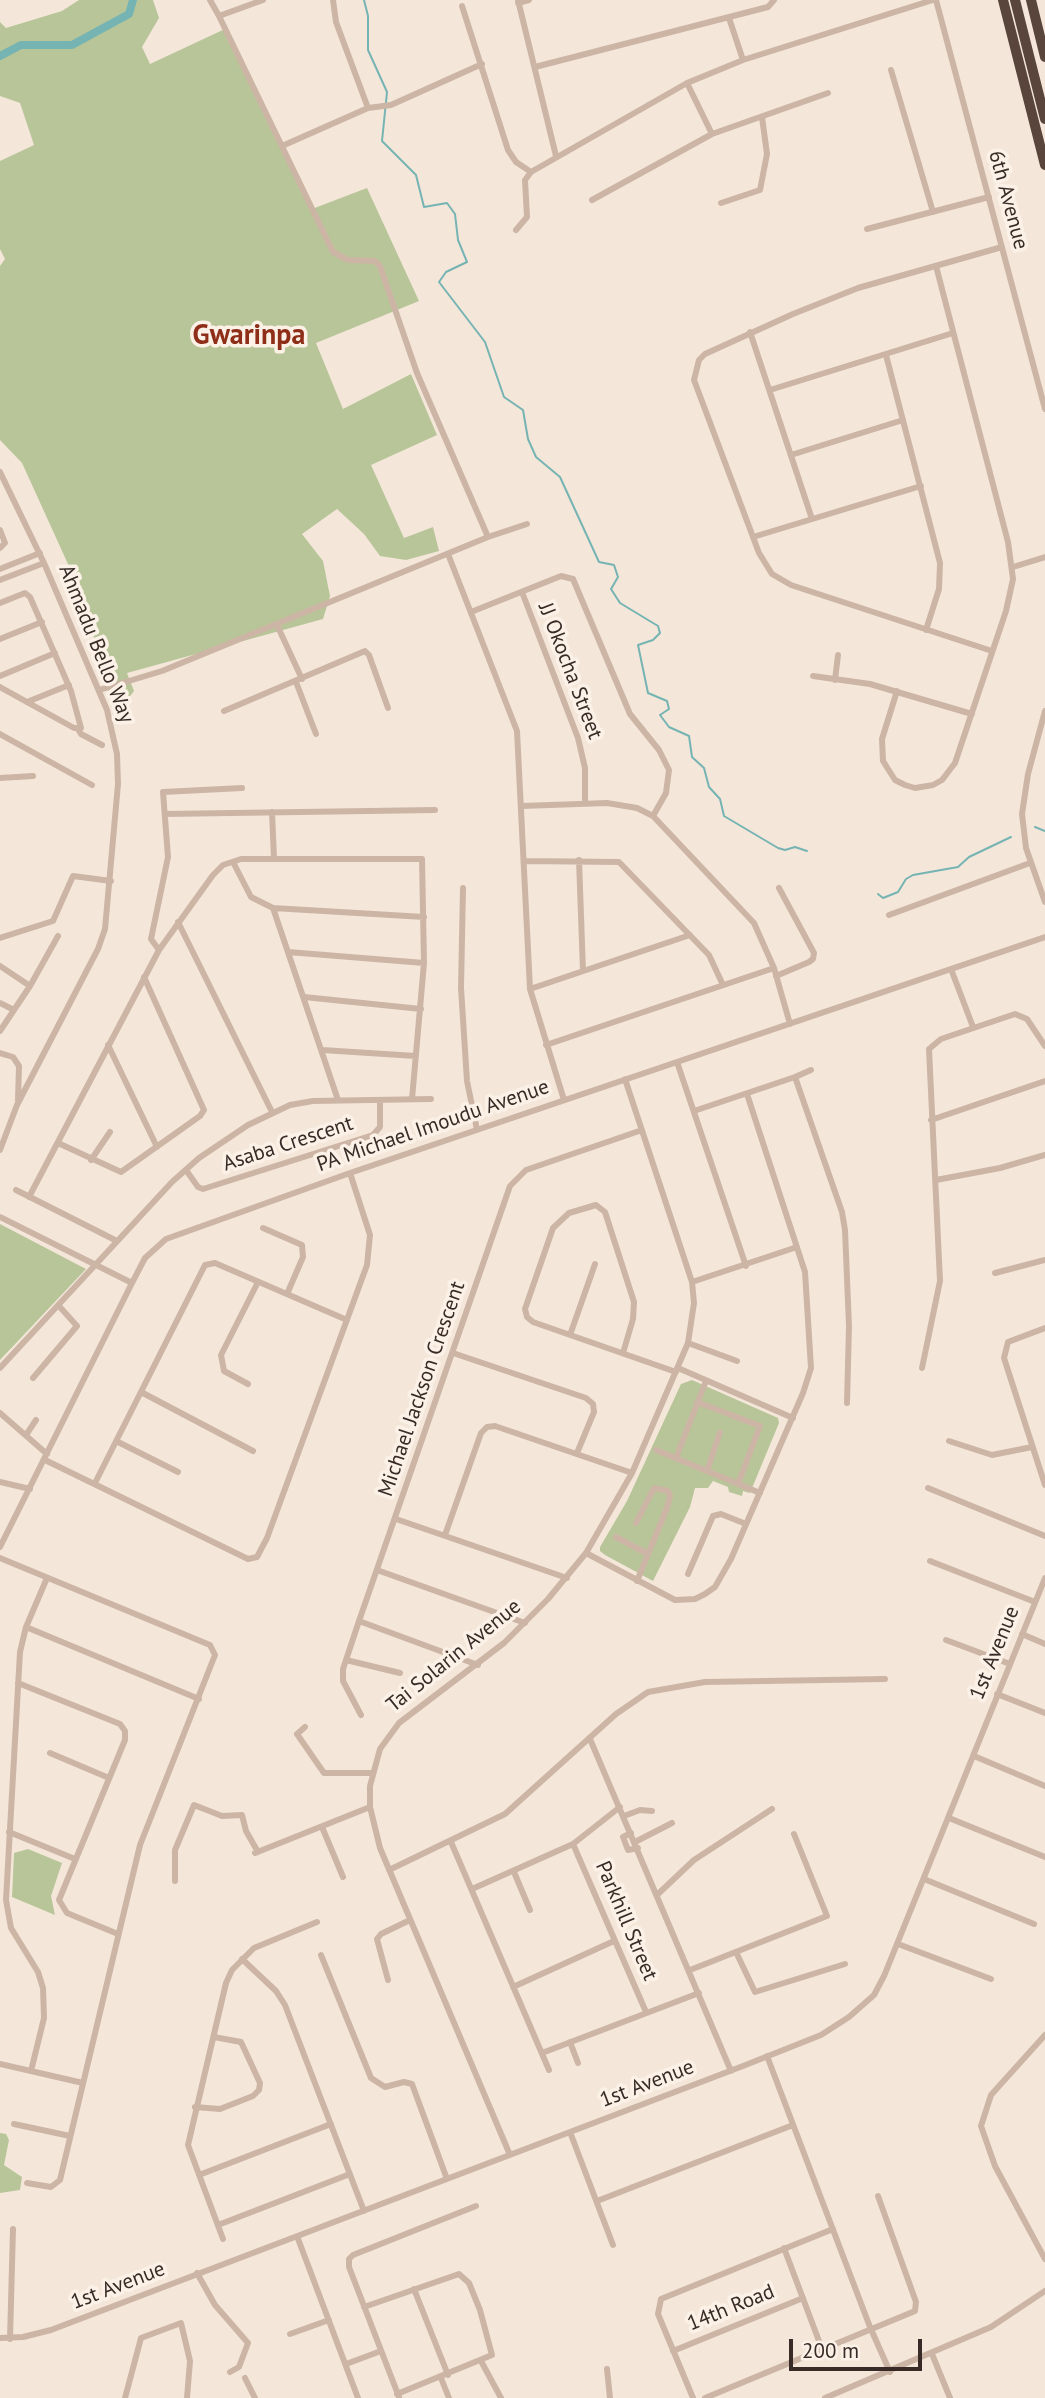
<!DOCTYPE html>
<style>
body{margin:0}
#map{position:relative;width:1045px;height:2398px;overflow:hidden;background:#f4e7da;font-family:"PT Sans",sans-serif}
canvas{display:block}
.scale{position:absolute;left:789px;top:2339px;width:133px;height:32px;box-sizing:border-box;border:4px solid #382b27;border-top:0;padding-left:9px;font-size:21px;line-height:24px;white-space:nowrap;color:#382b27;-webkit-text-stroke:5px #fbf1e7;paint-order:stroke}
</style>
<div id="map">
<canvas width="1045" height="2398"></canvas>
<div class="scale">200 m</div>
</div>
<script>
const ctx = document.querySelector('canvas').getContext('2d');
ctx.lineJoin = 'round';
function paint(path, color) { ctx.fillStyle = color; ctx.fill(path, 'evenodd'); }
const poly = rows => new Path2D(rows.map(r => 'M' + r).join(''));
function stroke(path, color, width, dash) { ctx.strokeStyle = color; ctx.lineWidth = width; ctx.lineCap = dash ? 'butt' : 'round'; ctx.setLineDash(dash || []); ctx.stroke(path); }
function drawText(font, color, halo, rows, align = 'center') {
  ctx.font = font + ' "PT Sans",sans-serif'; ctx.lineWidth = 7; ctx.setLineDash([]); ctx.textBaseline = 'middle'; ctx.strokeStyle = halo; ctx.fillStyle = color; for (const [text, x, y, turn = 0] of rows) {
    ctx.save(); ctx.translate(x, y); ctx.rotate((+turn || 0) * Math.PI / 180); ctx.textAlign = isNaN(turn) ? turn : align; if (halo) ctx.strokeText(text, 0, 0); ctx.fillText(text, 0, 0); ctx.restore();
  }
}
const green = poly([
 [79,0,153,0,159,18,142,47,150,64,227,28,312,209,367,188,419,301,316,343,343,409,411,374,437,435,371,465,404,538,433,527,439,551,406,560,380,556,364,534,337,509,302,534,323,561,330,596,323,619,127,673,134,691,118,712,95,664,93,619,22,463,0,440,0,266,5,259,0,249,0,161,34,145,20,103,0,96,0,22,6,28,62,11],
 [0,1224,86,1269,0,1360],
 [692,1380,778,1418,779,1423,750,1493,743,1491,742,1496,729,1492,728,1487,713,1481,708,1488,695,1488,690,1507,653,1581,605,1555,600,1551,600,1547,627,1501,681,1384],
 [28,1849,62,1863,51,1896,55,1915,12,1897,14,1853],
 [0,2133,6,2134,9,2140,4,2165,22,2177,20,2190,0,2193]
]);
const stream = poly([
 [364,0,368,16,368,50,387,92,382,141,416,175,424,207,447,203,455,214,458,240,467,262,446,272,439,282,485,342,504,397,523,410,528,439,536,457,560,477,599,562,614,565,618,577,611,589,620,603,658,626,660,633,653,640,638,645,648,693,667,701,669,709,660,715,669,727,689,736,692,757,704,768,709,787,720,799,724,816,778,848,785,850,795,847,807,851],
 [1035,827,1045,831],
 [878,894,883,898,898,892,906,879,913,875,958,867,969,857,1011,837]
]);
const river = poly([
 [0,56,21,45,72,45,129,14,133,0]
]);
const minor = poly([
 [210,0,219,16,263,0],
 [333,0,336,22,368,108,391,105,482,64],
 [518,0,556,156],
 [936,0,1045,409],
 [518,3,529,0],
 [462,6,508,150,516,162,531,172],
 [729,18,743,60],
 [535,67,768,7,774,0],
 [891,70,933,212],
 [687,83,712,134],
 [282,146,368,108],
 [592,200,712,134,828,93],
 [721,203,760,190,767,154,762,117],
 [867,229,989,197],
 [516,230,527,217,525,180,531,172,687,83,743,60,933,0],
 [750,332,812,519],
 [886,355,940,563,939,589,926,630],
 [770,390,953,333],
 [791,455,903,420],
 [0,472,44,563,107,710,117,754,118,784,105,929,98,949,17,1105,0,1150],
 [0,530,5,543,0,548],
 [488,537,527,524],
 [753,537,921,486],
 [448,554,517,731,530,989,564,1100],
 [1013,567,1045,557],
 [0,569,40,553],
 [0,580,44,563],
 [522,592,578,738,585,768,585,803],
 [0,603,25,593,30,597,71,691,81,728,74,728,0,687],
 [471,612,561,576,573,579,630,714,659,750,669,770,666,793,653,816],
 [277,625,302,679],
 [0,639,42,622],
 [992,651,791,585,772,574,759,553,694,380,699,360,705,354,793,314,858,288,1002,247],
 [0,676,55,653],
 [813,676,870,684,972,714],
 [835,680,838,655],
 [296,682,316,734],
 [99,690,162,671,488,537,417,373,380,266,375,261,348,260,333,252,219,16],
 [897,691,882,739,883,761,895,780,905,785,915,788,933,785,942,780,955,763,1006,611,1013,579,1008,542,936,266],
 [27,702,69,685],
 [224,711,365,651,369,655,388,708],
 [1045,711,1028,774,1022,814,1026,848,1045,902],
 [78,729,81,734,102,745],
 [0,734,92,785],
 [0,778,33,776],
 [522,806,607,803,637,808,653,816,754,923,774,968,790,1024],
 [272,812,274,859],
 [165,814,435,810],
 [579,860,583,971],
 [524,861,619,862,709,955,723,985],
 [233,862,251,897,273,908,338,1100],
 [463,888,461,988,467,1081,477,1130],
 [273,908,424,917],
 [889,915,1030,863],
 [178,922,272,1112],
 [0,938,53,921,73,876,111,881],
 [159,950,151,939,168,857,163,792,242,788],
 [288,952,424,963],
 [0,966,30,986,0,1031],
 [951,969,973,1027],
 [776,976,809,962,813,959,814,953,779,888],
 [30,986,58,936],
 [530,989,690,935],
 [304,997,421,1009],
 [0,1003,12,1009],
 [108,1045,157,1147],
 [546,1045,774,968],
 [322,1050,416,1056],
 [0,1053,13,1057,19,1066,18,1100],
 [677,1062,746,1266],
 [795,1077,811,1070],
 [694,1111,795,1077,842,1212,845,1230,849,1326,847,1403],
 [931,1120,1045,1081],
 [58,1143,121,1172,200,1116,204,1110,144,977],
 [91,1160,110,1132],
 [186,1170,198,1187,203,1189,373,1135,380,1127,380,1100],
 [936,1180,1000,1168,1045,1155],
 [16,1190,117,1241],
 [29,1197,159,950,213,875,223,865,241,859,422,859,424,963,412,1099],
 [0,1217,132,1283],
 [263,1228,302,1245,303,1257,287,1294],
 [995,1273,1045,1260],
 [692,1282,797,1247],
 [1045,1328,1008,1342,1004,1358,1045,1485],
 [570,1335,595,1264],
 [688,1343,737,1361],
 [453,1353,586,1398,593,1404,594,1412,577,1453],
 [623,1353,633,1319,634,1302,605,1212,596,1205,569,1213,553,1228,525,1309,527,1317,533,1322,676,1372],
 [0,1368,172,1182,199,1158,248,1125,290,1105,313,1101,431,1099],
 [678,1368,793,1418],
 [922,1368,940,1281,929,1049,941,1039,1015,1014,1027,1019,1045,1046],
 [33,1378,77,1326,59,1306],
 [248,1384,224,1371,221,1355,258,1282],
 [141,1392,253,1451],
 [697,1402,760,1426,738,1484],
 [0,1413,47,1454],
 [26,1435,36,1420],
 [116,1441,178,1472],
 [949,1441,992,1455,1032,1447],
 [656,1450,760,1493],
 [676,1458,706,1381],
 [45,1460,248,1559,257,1557,267,1538,367,1265,370,1235,350,1173],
 [707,1471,720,1432],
 [0,1482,30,1489],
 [95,1483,205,1265,215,1263,347,1320],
 [928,1488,1045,1536],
 [396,1519,567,1578],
 [636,1523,654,1488,668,1491,670,1496,667,1508,637,1581],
 [445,1535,481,1433,487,1427,495,1426,632,1473],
 [616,1537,648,1554],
 [0,1547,132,1283,145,1258,166,1239,350,1173,1045,937],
 [586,1553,675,1600,695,1599,705,1594,715,1587,731,1559,803,1393,811,1368,805,1272,747,1094],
 [0,1558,210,1645,215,1655,140,1845,60,2180,51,2187,27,2183],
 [930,1561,1035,1602],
 [377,1570,525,1623],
 [688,1574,713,1516,721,1514,746,1524],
 [359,1621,343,1669,343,1681,361,1715],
 [26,1627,199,1699],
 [1022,1634,1045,1644],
 [946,1640,1010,1664],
 [346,1660,400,1673],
 [478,1665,359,1621,510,1186,526,1170,642,1130],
 [18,1683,120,1724,125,1731,125,1740,59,1900,67,1913,118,1934],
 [997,1694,1045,1713],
 [305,1727,297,1734,324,1773,372,1773],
 [590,1739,731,2071],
 [50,1753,109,1778],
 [974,1756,1045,1786],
 [624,1816,640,1810,652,1811],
 [949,1818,1045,1857],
 [322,1827,343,1877],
 [9,1832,75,1859],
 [631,1833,623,1837,628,1850,638,1848],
 [451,1842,549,2070],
 [635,1842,672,1823],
 [573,1844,646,2012],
 [255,1853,370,1807],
 [389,1870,505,1814,616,1714,648,1692,705,1682,885,1679],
 [514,1872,530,1910],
 [924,1879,1034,1924],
 [175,1881,175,1850,194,1805,222,1816,242,1815,246,1831,258,1852],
 [472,1889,573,1844,620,1807],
 [658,1894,694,1860,772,1809],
 [898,1944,991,1979],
 [736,1952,755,1992,845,1964],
 [321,1955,371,2078,385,2087,404,2082,412,2084,447,2179],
 [242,1959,276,1991,285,2005,364,2211],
 [690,1970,827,1916,794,1834],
 [388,1980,377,1939,381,1934,410,1920],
 [513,1987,614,1941],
 [1045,2035,991,2095,981,2126,995,2166,1045,2259],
 [570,2042,578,2063],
 [542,2053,699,1993],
 [767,2056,870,2327,890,2372],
 [0,2064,83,2083],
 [31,2071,44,2018,43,1988,38,1972,11,1928,6,1900,20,1652,26,1627,47,1578],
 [195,2107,220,2109,253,2096,259,2090,260,2083,241,2042,214,2037],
 [14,2124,70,2136],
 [570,2132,613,2245],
 [510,2155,380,1848,370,1807,370,1786,380,1749,399,1723,504,1643,548,1599,586,1553,632,1473,688,1343,694,1303,692,1282,625,1079],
 [199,2175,331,2124],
 [597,2201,793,2125],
 [218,2225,350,2174],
 [297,2236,358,2398],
 [223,2239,188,2145,226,1983,232,1970,254,1948,317,1922],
 [784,2248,822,2349],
 [197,2273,215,2305,248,2343,239,2367,230,2372],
 [414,2289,448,2375],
 [364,2307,459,2274,469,2283,480,2310,492,2355,397,2394],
 [290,2334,329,2320],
 [0,2338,23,2337,51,2330,743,2066,821,2035,849,2017,874,1995,884,1976,1045,1578],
 [10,2339,13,2229],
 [673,2351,803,2298],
 [932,2354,950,2398],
 [481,2361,501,2398],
 [346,2364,381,2351],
 [607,2369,610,2398],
 [245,2378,255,2398],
 [441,2378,449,2398],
 [399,2397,349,2267,349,2259,353,2255,476,2206],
 [125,2398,141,2338,181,2323,190,2361,187,2398],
 [693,2398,658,2314,661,2299,833,2229],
 [705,2398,915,2311,916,2302,878,2196],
 [825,2398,991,2327,1045,2291]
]);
const highway = poly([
 [1003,0,1045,165],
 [1015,0,1045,119],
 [1031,0,1045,57]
]);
const streetNames = [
 ["6th Avenue",1008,200,75],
 ["Ahmadu Bello Way",96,644,68],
 ["JJ Okocha Street",570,671,69],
 ["PA Michael Imoudu Avenue",433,1126,-19],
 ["Asaba Crescent",288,1144,-18],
 ["Michael Jackson Crescent",422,1389,-71],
 ["1st Avenue",995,1653,-68],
 ["Tai Solarin Avenue",454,1656,-39],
 ["Parkhill Street",626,1921,67],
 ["1st Avenue",647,2084,-21],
 ["1st Avenue",118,2286,-21],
 ["14th Road",731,2308,-22]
];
const districtNames = [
 ["Gwarinpa",249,336]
];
paint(green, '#b8c599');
stroke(stream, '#76b4b3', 2);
stroke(river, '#76b4b3', 8);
stroke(minor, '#cdb5a5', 6);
stroke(highway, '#5a453d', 10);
drawText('21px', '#382b27', '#fbf1e7', streetNames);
drawText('bold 28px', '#8f2e18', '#fbf1e7', districtNames);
</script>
